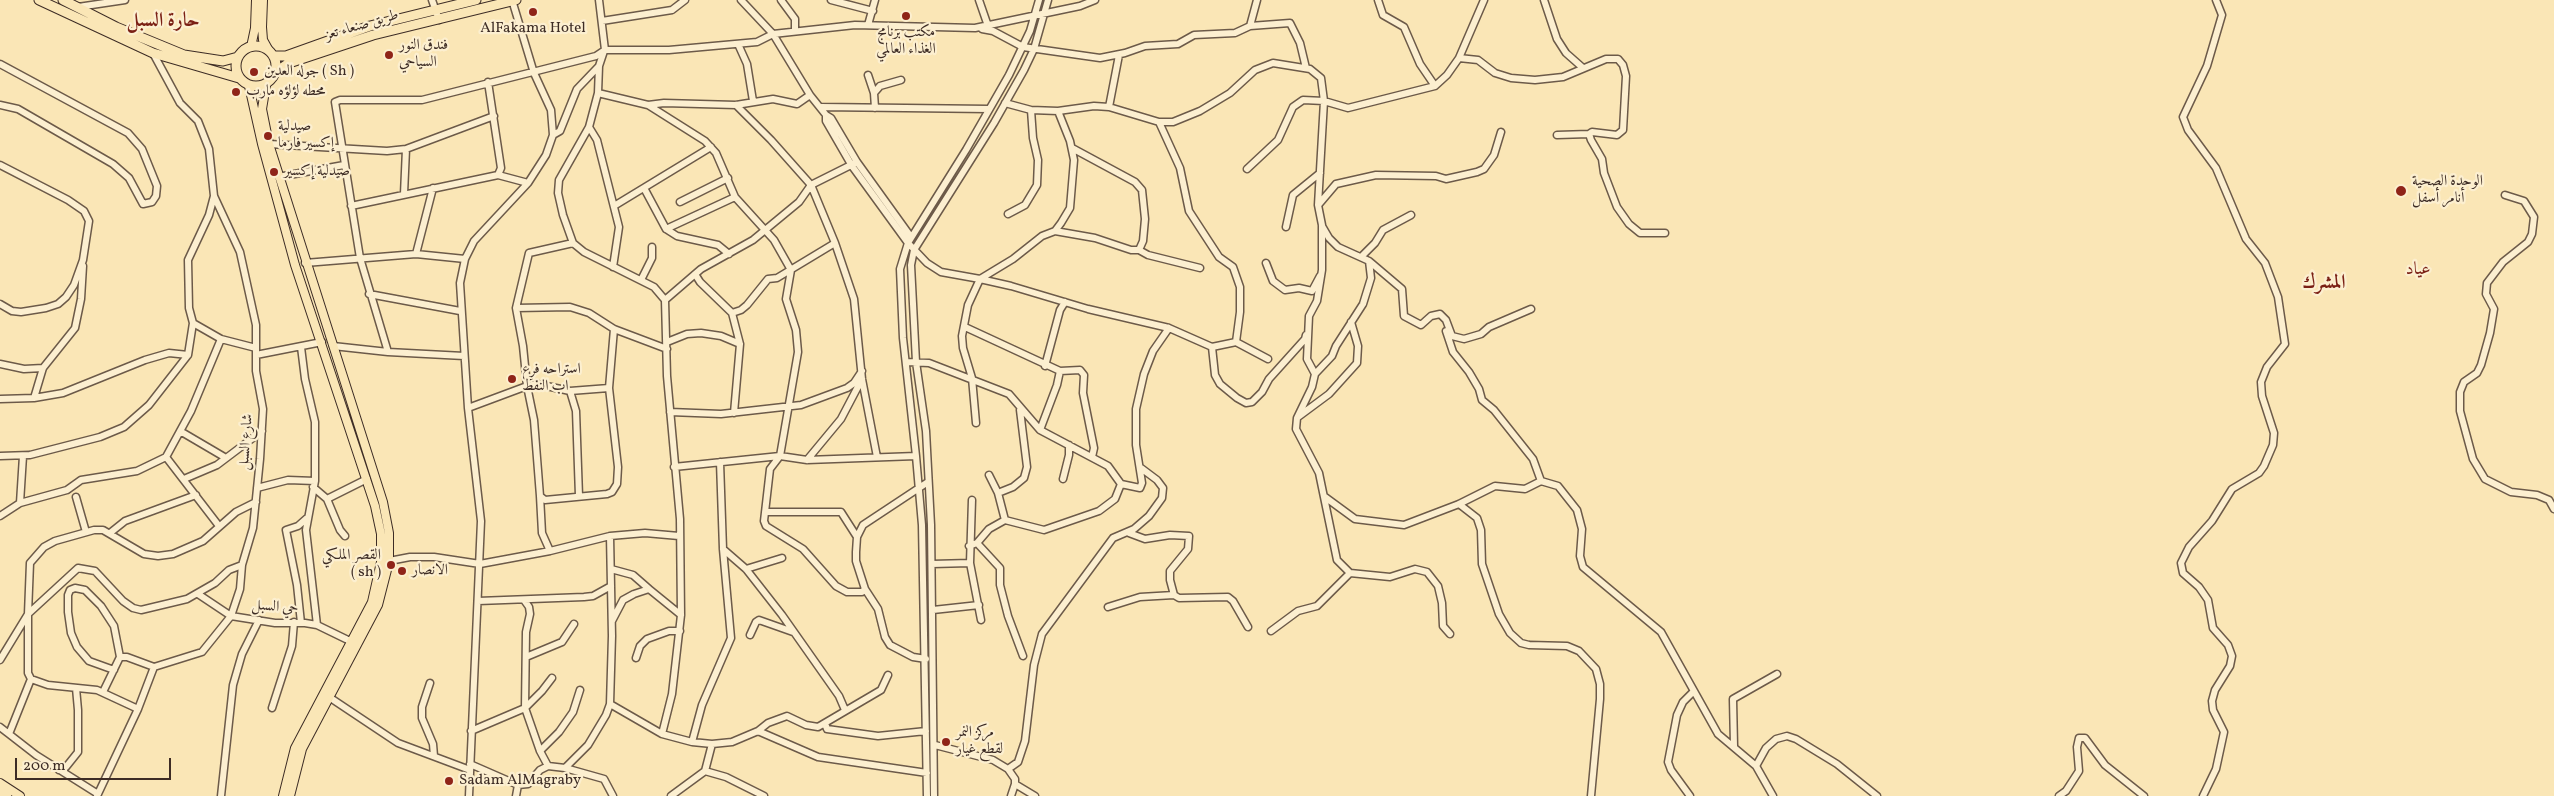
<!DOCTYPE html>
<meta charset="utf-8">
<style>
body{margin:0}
#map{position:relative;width:2554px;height:796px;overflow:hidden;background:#fae6b6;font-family:Vollkorn,serif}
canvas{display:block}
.scale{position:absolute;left:15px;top:758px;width:156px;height:22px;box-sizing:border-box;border:2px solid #3d2c25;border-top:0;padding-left:6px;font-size:15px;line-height:18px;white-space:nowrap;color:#3d2c25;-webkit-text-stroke:4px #fcefd0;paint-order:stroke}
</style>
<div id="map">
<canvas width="2554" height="796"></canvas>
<div class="scale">200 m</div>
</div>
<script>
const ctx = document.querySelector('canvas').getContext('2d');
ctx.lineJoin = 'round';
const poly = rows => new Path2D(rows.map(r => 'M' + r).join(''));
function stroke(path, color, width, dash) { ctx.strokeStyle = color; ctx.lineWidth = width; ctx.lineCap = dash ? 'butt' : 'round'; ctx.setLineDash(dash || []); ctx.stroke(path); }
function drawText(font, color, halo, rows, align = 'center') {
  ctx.font = font + ' Vollkorn,Amiri,serif'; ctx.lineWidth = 4.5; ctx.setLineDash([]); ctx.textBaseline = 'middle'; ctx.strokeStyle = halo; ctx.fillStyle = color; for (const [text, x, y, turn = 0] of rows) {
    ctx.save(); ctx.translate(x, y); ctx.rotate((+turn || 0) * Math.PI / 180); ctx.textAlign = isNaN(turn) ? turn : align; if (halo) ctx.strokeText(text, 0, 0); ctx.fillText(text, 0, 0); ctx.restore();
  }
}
const minor = poly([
 [432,0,439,20],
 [599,0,605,50,669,50,757,42,773,34,855,25,975,28,1080,6,1095,0],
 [741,0,773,34,810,95,826,115,826,121,852,166,908,243,927,263,941,272,980,279,1013,259,1042,236,1055,231,1061,223,1070,208,1074,160,1070,141,1058,111],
 [781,0,795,19,795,31],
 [831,0,873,11],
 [979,0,988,26],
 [1257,0,1250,26,1290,23,1300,43,1306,68],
 [1378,0,1383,15,1404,27,1420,64,1435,86],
 [1544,0,1557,39,1566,53,1583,68],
 [78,7,125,0],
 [602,21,672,10,685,0],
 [868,25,875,0],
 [982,29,993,31,1023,47,1100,58,1125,53,1145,46,1178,44,1194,35,1235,33,1250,26],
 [738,44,747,64,753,101],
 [1459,58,1478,60,1495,73,1511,78,1535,80,1563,77,1606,59,1618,59,1623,65,1626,76,1623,130,1617,135,1592,132,1589,134,1591,140,1602,159,1604,173,1617,207,1629,224,1640,233,1665,233],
 [0,64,128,133,142,149,157,186,156,196,152,202,143,204,129,178,113,164,18,109,0,105],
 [599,66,598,93,589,127,559,180,558,193,563,215,573,243,584,252,654,287,665,300],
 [868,75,874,93,875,108],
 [598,93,648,105,705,141,716,153,735,197,774,240,791,270,786,299,796,330,798,352,780,456,770,469,764,521,766,526,803,549,836,586,847,592,862,592,865,589,856,561,856,552,857,537,863,525,928,482],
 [874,93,880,86,901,80],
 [1005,103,1031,110,1058,111,1094,106,1109,107,1159,122,1173,122,1200,111,1230,93,1255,70,1273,63,1310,69,1321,78,1324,101,1318,205,1322,225,1322,270,1317,301,1309,316,1307,359,1315,374,1312,387,1297,418,1296,429,1319,473,1337,560,1350,573],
 [648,105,664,103,736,105,773,99,797,104,810,95],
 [736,105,771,140,811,185,835,243,854,299,862,379,877,457],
 [821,107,989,109],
 [1109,107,1119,55],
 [826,115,831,118,857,162,911,237],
 [1159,122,1180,168,1189,211,1219,257,1233,267,1240,287,1240,312,1236,342,1268,359],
 [589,127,597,140,619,227,613,267],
 [553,135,560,131,577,89,599,66,604,51],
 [1557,135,1589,134],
 [269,144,387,151,406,149,494,116],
 [0,165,68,200,84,211,89,221,83,260,74,285,66,297,58,304,46,308,21,312,12,311,0,304],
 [1247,169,1278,140,1293,107,1303,100,1324,101,1348,108,1435,86,1447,75,1459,58,1484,0],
 [498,175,528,183],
 [278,177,344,165],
 [644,188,666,229,677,236,718,245,729,254],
 [404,194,406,149],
 [2505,195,2524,201,2534,217,2532,234,2528,242,2503,262,2487,283,2486,294,2494,309,2490,333,2481,365,2477,373,2464,382,2460,392,2460,411,2473,459,2485,479,2511,492,2537,495,2549,500,2554,509],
 [214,196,209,215,188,260,189,308,193,323,221,339,256,348],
 [680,202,728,178],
 [1319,204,1336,184,1376,175,1436,176,1446,179,1477,172,1484,169,1494,155,1501,132],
 [351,206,498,175,501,168,488,82],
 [614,206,711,147],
 [1008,214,1025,205,1037,185,1038,160,1033,138,1031,110],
 [1322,226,1329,238,1338,247,1369,261,1402,289,1404,316,1421,325,1431,316,1440,314,1446,320,1452,336,1464,339,1481,334,1489,327,1531,309],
 [1286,227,1293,195,1320,173],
 [666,229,735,197],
 [1055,231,1095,238,1131,250,1139,250,1143,241,1145,219,1142,190,1135,182,1072,148],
 [1139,250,1148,255,1200,268],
 [416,254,433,188],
 [1361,257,1375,243,1383,230,1411,215],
 [305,263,416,254,465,259],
 [1266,263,1273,281,1285,290,1299,288,1312,291,1320,276],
 [695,274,700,282,732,313,740,344,734,413],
 [641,280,652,258,652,247],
 [369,294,460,311],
 [516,308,529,253,573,243],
 [732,313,741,310,747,305,768,279,777,278,835,243],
 [965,327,1060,371,1057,385,1040,430],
 [1446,331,1453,352,1469,372,1479,389,1482,400,1494,410,1533,459,1541,481],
 [667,342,687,334,701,333,721,336,740,344],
 [333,346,388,352,464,356],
 [301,347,305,379,315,422,315,481,306,530,317,625],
 [1212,347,1215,375,1220,384,1237,398,1246,403,1252,402,1262,392,1269,379,1305,339,1306,335],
 [388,352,360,258,335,102,340,100,422,100,596,56,605,50],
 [256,355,322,342],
 [906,362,929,363,1009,394,1040,430,1108,466,1121,484,1115,499,1099,511,1044,530,1005,520,989,529,977,543,969,546],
 [0,364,24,369,43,368],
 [1045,366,1060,310,1065,302],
 [1060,371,1080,370,1084,375,1083,393,1094,448,1092,457],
 [1315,374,1332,356,1336,346,1363,304,1371,278,1369,261],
 [609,388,614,329],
 [570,391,576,411,579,496],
 [34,398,43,368,75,328,81,299,83,266],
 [0,399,34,398,63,393,145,360,169,353,188,355],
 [468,408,527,386,537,384,570,391,609,388,618,467,617,484,612,492,607,494,545,500,540,496,534,420,527,386,523,346,516,308,570,307,589,313,614,329,667,349],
 [670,412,721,414,801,405,847,388,854,383,862,371],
 [1298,417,1329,394,1357,363,1358,346,1351,322],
 [976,423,972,378,963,348,962,336,968,305,980,279,1011,286,1088,309,1169,328,1212,347,1236,342],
 [180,431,226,458],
 [0,456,30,455,100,437,124,427,149,405,188,355,193,323],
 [166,457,219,526],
 [807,460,841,419,862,379],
 [674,467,780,456,807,460,916,456],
 [989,475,998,493,1005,520],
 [184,479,217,465,262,431],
 [1063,479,1069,455,1069,445],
 [1121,484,1140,488,1142,483,1136,445,1136,409,1144,374,1153,351,1169,328],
 [313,487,327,499,340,530,345,536],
 [257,488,288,480,315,481],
 [998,493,1013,487,1024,478,1027,467,1020,410],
 [540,496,542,533,550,551],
 [76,497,86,532],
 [1325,497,1355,519,1404,525,1459,504,1495,486,1525,489,1541,481,1558,486,1577,510,1582,529,1580,556,1583,567,1661,632,1718,734,1756,766,1773,796],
 [327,499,367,479],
 [972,500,970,563,981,620],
 [20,503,23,456],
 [1459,504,1477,518,1481,530,1482,564,1499,614,1510,633,1521,643,1529,645,1567,646,1579,651,1596,669,1600,684,1600,699,1591,796],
 [765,512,841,512,857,537],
 [0,516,20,503,67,490,81,480,137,471,166,457,191,411,221,339],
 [110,533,125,521,196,495],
 [1129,533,1145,539,1170,535,1189,536,1188,549,1170,571,1170,580,1174,595,1179,598,1228,597,1233,601,1248,627],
 [977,543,1000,568,1000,585,1008,616,1023,656],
 [723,549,746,569,782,615,839,696,845,710],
 [384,562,410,557,434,557,480,564,550,551,610,536,645,533,679,536],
 [932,564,970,563],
 [611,569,633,575,649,589],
 [746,569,782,558],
 [865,589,878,609,885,637,890,645,913,657,926,659],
 [198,594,231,616,275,623,305,623,317,625,352,642],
 [478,601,584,597,593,596,611,586],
 [1108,607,1140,597,1174,595],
 [933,610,979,605],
 [612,621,623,600,634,594,649,589,681,615],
 [301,623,297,585,286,530,298,526,307,518],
 [1271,631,1298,611,1317,606,1350,573,1390,577,1415,569,1427,572,1438,586,1442,603,1443,626,1450,634],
 [750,635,756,622,759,620,793,632],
 [526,657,562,642,574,624],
 [636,658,640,646,647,639,669,631,680,631],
 [0,660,28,614,30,563,44,547,55,541,94,530,103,530,144,554,158,556,173,554,203,541,236,512,256,502],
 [114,670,89,661,77,647,71,633,68,612,68,595,70,590,75,588,85,590,101,606,114,626,120,657],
 [430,683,422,707,422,718,433,744,434,756],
 [103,692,120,657,127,657,154,667],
 [329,697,398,743,470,770],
 [610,704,662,734,692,742,712,744,732,742,758,731,818,757,927,773],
 [272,708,292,646,294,622],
 [138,709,97,690,48,685,31,679,28,673,28,614,78,568,95,571,123,601,133,608,141,610,187,599,215,583,229,570,242,565],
 [825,723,827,729,878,736,926,731],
 [0,727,9,734,31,679],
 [471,731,525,708,526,632,530,614,529,607,524,600],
 [758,731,768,723,787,716,806,725,818,727,881,690,888,675],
 [9,734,36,755,98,794],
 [662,734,672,694,681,615,680,519,667,376,665,300,701,269,753,240,799,202,811,185,857,162],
 [692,742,702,705,731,638,723,549,720,462],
 [935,745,993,760,1008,769,1015,779,1015,784,1035,796],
 [1734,746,1733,699,1777,674],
 [540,751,559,732,573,712,580,690],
 [470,764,518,785,528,784,540,770,548,766,565,768,604,779,613,796],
 [548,766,540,751,525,708,542,691,552,678],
 [1756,766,1766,748,1776,739,1787,736,1796,739,1837,764,1877,796],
 [565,768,588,745,606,715,610,704,612,636,610,536],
 [1008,769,1018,762,1025,741,1034,665,1042,634,1113,538,1134,529,1149,516,1162,498,1163,488,1157,480,1141,468],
 [59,770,66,767,78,752,78,710,76,688],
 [705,771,712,744],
 [97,796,138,709,154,667,202,652,231,616,240,589,242,565,253,528,260,459,263,409,256,371,256,325,240,252,214,196,209,149,198,121,180,103,153,53],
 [221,796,233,685,242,654,259,620],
 [469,796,481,521,468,408,460,283,465,259,474,241,528,183,546,155,553,135,551,110,534,73,512,0],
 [516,796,518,785],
 [671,796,705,771,726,777,764,796],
 [927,796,922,525,916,456,903,338,900,269,908,243,966,150,1009,75,1030,31,1039,0],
 [934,796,931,525,926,431,916,362,911,265,914,250,994,123,1024,70,1034,49,1048,0],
 [1011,796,1015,784],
 [1690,796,1671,770,1668,762,1677,715,1683,702,1694,691],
 [2059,796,2066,791,2079,771,2077,747,2079,738,2085,738,2105,765,2144,796],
 [2203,796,2216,769,2224,732,2213,710,2212,701,2215,690,2230,666,2232,656,2228,645,2213,628,2208,600,2199,587,2183,573,2181,563,2189,547,2212,521,2232,489,2259,473,2264,466,2273,445,2274,433,2262,396,2261,382,2267,367,2285,344,2278,297,2265,263,2246,239,2216,168,2188,130,2183,117,2207,66,2222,15,2216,0]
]);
const major = poly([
 [263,0,262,27,263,40,268,49],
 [251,47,255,28,256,0],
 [266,85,262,109,269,144,383,502,389,533,389,562,378,605,302,749,290,796],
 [249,86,262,144,295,265,375,506,381,534,381,562,372,602,295,748,283,796],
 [0,783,20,796],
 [0,792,7,796]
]);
const highway = poly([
 [39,0,153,53,239,78],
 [63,0,116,27,184,55,223,61,238,57],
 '236 66a20 20 0 1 1 40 0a20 20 0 1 1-40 0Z',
 [274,56,286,56,370,26,476,0],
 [276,72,289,63,373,35,516,0]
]);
const markers = [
 [533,12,5,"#8f2418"],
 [906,16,5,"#8f2418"],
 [389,55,5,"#8f2418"],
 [254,72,5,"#8f2418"],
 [236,92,5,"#8f2418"],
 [268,136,5,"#8f2418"],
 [274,172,5,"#8f2418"],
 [2401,191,6,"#8f2418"],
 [512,379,5,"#8f2418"],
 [391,565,5,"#8f2418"],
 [402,571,5,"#8f2418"],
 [946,742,5,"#8f2418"],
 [449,781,5,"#8f2418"]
];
const streetNames = [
 ["طريق صنعاء تعز",362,26,-16],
 ["شارع السبل",247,442,-86],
 ["حي السبل",275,608,5]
];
const poiNames = [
 ["AlFakama Hotel",533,29,"center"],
 ["مكتب برنامج",906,33,"center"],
 ["الغذاء العالمي",906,50,"center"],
 ["فندق النور",399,46],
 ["السياحي",399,63],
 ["جوله العدين ( Sh )",264,72],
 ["محطه لؤلؤه مارب",246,92],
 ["صيدلية",278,127],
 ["إكسير فارما",278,144],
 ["صيدلية إكسير",284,172],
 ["الوحدة الصحية",2412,182],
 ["أنامر أسفل",2412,199],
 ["استراحه فرع",522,370],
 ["اب النفط",522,387],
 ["القصر الملكي",381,556,"right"],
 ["( sh )",381,573,"right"],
 ["الانصار",412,571],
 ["مركز النمر",956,733],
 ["لقطع غيار",956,750],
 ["Sadam AlMagraby",459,781]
];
const quarterNames = [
 ["عياد",2418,271]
];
const districtNames = [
 ["حارة السبل",163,22],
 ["المشرك",2324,284]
];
stroke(minor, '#6c5a49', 9);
stroke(major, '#3d2c25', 10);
stroke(highway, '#3d2c25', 11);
stroke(minor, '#fcefd0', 6);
stroke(major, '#fae6b6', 8);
stroke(highway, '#fae6b6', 9);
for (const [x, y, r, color] of markers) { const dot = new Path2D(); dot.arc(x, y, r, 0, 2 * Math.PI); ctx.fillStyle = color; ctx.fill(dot); stroke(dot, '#fcefd0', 2); }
drawText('15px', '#3d2c25', '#fcefd0', streetNames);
drawText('15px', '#3d2c25', '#fcefd0', poiNames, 'left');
drawText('18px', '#7a1f14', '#fcefd0', quarterNames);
drawText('bold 20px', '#7a1f14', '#fcefd0', districtNames);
</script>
